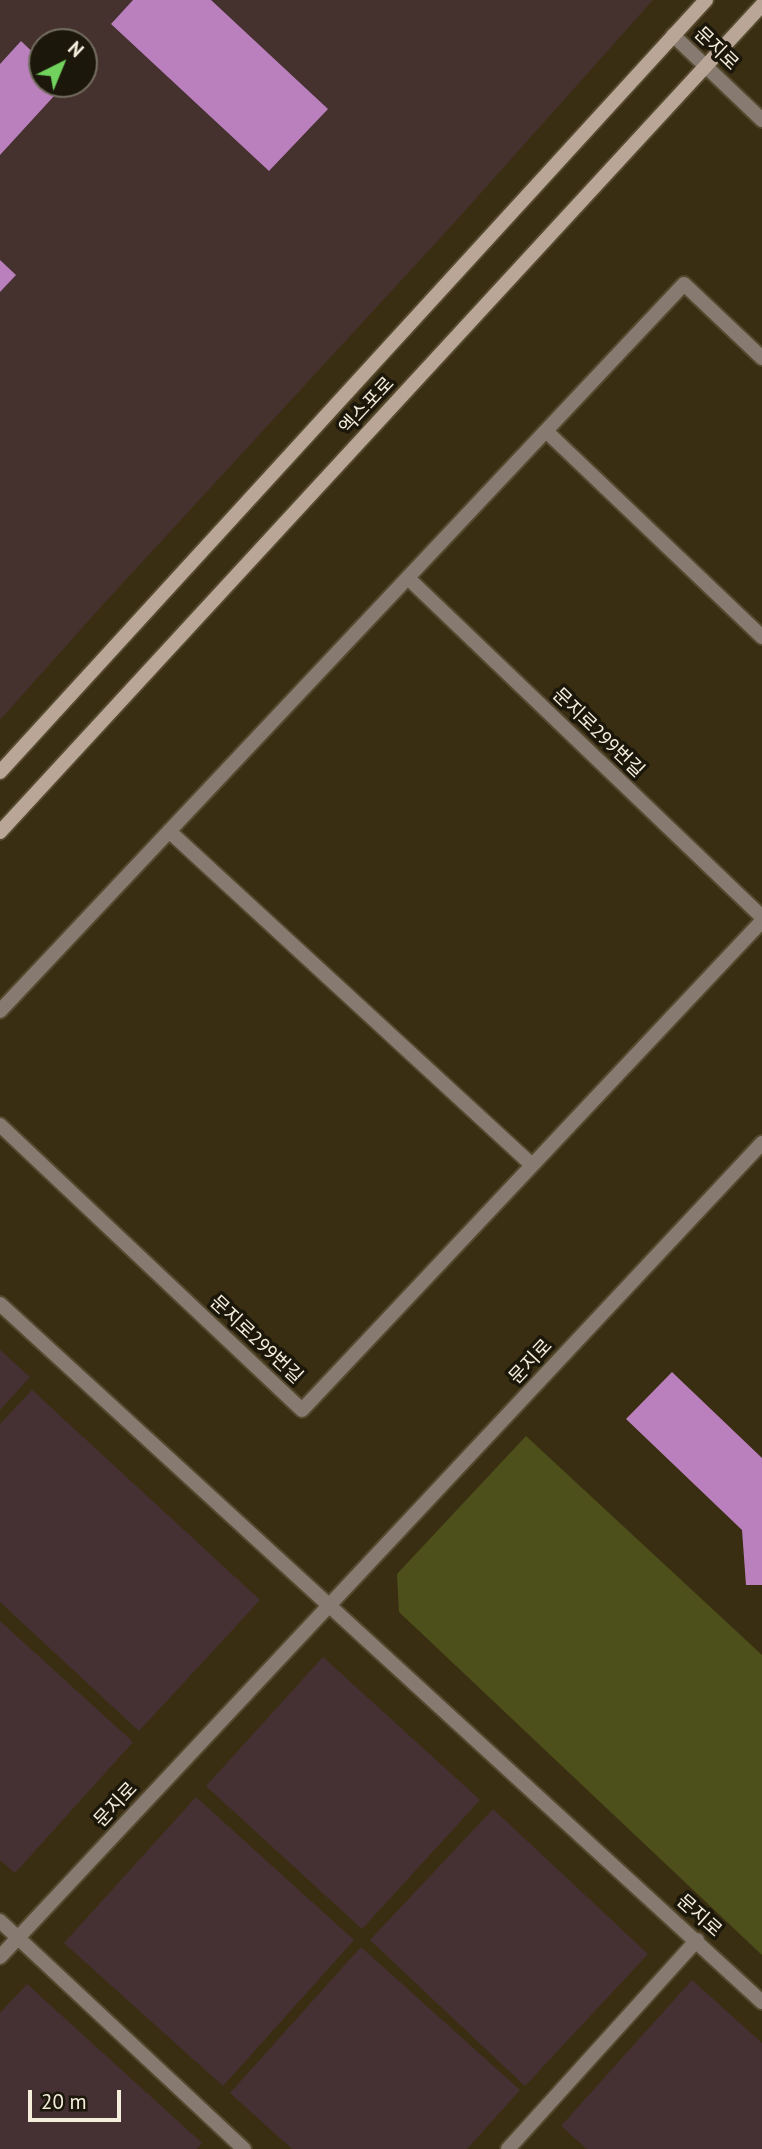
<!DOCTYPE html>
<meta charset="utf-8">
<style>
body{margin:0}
#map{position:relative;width:762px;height:2149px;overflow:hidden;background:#3a2e12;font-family:"PT Sans",sans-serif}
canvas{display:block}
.north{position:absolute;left:28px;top:28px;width:70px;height:70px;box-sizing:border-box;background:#1c170b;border:2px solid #736d5f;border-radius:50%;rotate:43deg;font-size:19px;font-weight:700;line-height:28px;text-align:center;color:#f5eedd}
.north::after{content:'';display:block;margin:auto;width:24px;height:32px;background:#72d25e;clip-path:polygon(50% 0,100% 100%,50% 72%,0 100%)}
.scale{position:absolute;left:28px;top:2090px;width:93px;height:32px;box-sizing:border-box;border:4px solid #f5eedd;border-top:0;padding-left:9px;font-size:21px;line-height:24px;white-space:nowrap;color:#f5eedd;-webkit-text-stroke:5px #1c170b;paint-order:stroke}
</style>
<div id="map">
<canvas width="762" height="2149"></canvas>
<div class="north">N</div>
<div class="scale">20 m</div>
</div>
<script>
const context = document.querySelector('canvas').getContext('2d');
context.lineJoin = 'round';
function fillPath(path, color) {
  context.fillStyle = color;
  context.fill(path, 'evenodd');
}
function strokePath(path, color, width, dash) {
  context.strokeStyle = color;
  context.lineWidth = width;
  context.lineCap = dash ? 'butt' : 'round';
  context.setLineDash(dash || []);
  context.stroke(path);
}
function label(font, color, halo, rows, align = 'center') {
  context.font = font + ' "PT Sans","Noto Sans KR",sans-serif';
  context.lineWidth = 7;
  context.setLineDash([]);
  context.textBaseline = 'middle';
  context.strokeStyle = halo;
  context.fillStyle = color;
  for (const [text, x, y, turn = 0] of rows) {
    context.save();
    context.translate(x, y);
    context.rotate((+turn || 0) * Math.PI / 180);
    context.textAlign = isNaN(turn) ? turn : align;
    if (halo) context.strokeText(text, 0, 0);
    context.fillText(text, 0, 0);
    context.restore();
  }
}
const commercial = new Path2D(`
 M 0,0 L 653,0 L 454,223 L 98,610 L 0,720 ZM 42,42 L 84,42 L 84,84 L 42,84 Z`);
const industrial = new Path2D(`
 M 0,1350 L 30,1377 L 0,1410 Z
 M 32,1390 L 260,1600 L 139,1731 L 0,1602 L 0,1424 Z
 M 0,1621 L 133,1742 L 15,1873 L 0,1860 Z
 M 323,1657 L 480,1800 L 362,1929 L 206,1786 Z
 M 196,1797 L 354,1940 L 223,2086 L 64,1943 Z
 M 493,1809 L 648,1954 L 525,2086 L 370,1940 Z
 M 361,1947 L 520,2090 L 467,2149 L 292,2149 L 230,2093 Z
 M 692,1980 L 762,2043 L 762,2149 L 587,2149 L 561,2126 Z
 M 27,1984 L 202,2143 L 197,2149 L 0,2149 L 0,2013 Z`);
const green = new Path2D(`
 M 526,1436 L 762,1655 L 762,1955 L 399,1612 L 397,1574 Z`);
const building = new Path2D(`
 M 133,0 L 211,0 L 328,109 L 269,171 L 111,24 Z
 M 21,41 L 42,61 L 42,84 L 65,84 L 0,155 L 0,64 Z
 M 0,260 L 16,275 L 0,292 Z
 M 672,1372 L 762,1458 L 762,1585 L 746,1585 L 742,1530 L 626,1419 Z`);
const minor = new Path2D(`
 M 673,35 L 762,120
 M 546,431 L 762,637
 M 408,578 L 762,917
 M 169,831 L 532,1165
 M 0,1011 L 684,284 L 762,358
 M 0,1125 L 302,1410 L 762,921
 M 0,1304 L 762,2002
 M 0,1921 L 244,2149
 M 0,1957 L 762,1143
 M 508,2149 L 697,1940`);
const secondary = new Path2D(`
 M 0,772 L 706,0
 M 0,832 L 762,5`);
const streetNames = [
 ["문지로",716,49,44],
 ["엑스포로",367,406,-47],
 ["문지로299번길",598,733,44],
 ["문지로299번길",256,1340,43],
 ["문지로",531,1362,-47],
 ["문지로",116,1805,-47],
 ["문지로",699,1916,42]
];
fillPath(commercial, '#45312e');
fillPath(industrial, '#453133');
fillPath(green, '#4d501b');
fillPath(building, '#b980bd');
strokePath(minor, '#54492e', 18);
strokePath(secondary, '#54492e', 18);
strokePath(minor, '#877b71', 14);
strokePath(secondary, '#b9a696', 14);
label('19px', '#f5eedd', '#1c170b', streetNames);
</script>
